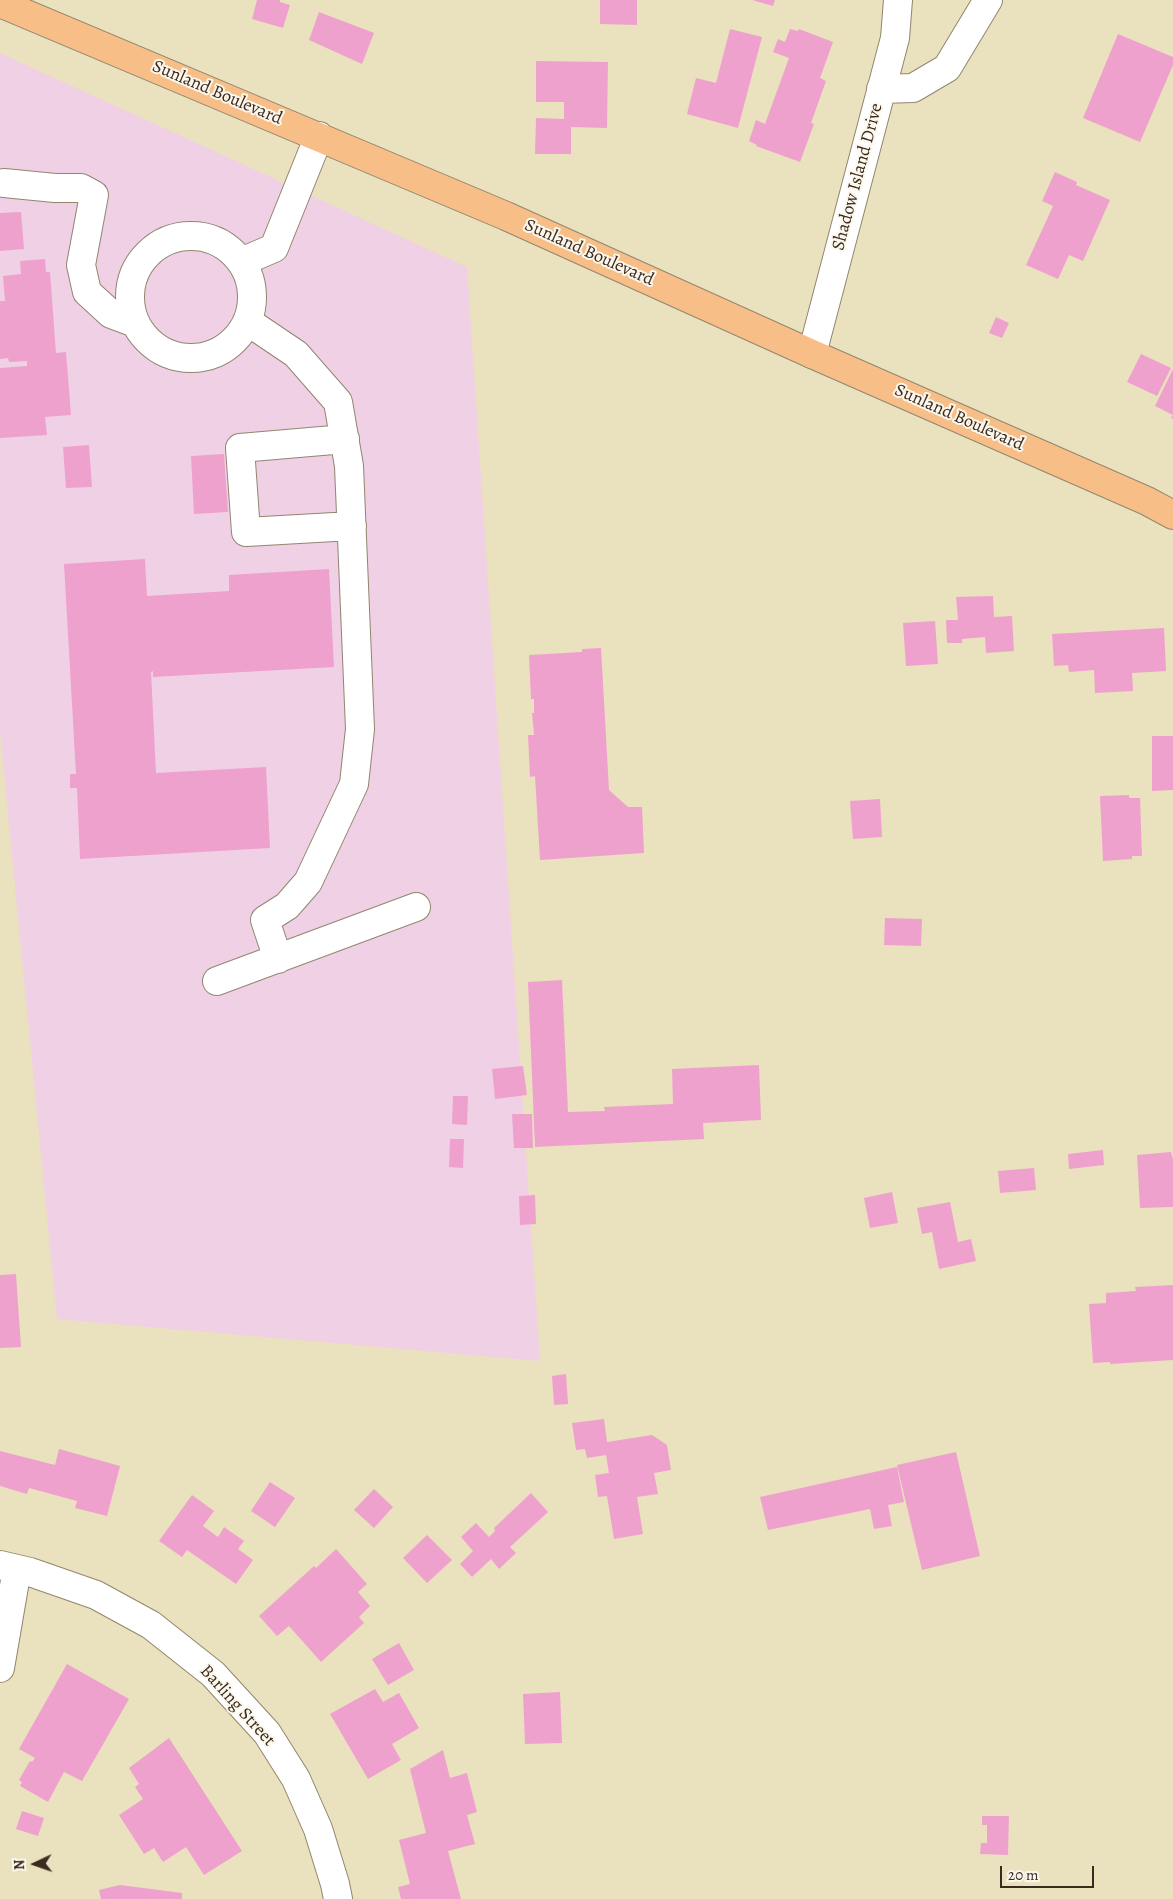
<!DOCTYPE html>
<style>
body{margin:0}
#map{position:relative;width:1173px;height:1899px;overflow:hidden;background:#eae1be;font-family:Alegreya,serif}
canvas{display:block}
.north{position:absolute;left:10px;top:1839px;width:50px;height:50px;-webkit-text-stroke:4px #fbf7ec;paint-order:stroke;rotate:267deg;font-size:14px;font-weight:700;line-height:20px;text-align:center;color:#3b2a1e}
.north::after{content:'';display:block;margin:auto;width:18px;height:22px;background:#3b2a1e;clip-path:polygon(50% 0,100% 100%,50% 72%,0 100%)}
.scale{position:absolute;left:1000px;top:1866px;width:94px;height:22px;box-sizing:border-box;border:2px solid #3b2a1e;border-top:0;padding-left:6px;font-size:15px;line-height:18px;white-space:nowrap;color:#3b2a1e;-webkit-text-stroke:4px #fbf7ec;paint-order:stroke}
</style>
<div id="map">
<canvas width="1173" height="1899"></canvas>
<div class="north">N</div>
<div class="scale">20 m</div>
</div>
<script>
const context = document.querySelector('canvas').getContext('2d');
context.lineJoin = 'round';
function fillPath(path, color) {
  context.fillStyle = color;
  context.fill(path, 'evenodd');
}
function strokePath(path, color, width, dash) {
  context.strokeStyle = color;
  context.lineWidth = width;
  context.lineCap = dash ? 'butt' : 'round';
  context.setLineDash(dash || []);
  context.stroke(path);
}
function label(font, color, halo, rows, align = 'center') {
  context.font = font + ' Alegreya,serif';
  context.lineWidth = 4;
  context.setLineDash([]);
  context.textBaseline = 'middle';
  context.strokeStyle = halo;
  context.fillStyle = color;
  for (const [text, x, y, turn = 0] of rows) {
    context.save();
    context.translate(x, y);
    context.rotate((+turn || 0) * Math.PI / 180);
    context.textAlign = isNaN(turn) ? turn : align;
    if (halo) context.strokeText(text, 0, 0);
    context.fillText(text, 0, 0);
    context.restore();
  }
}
const built = new Path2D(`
 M 0,53 L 467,267 L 540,1361 L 57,1319 L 0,732 Z`);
const building = new Path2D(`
 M 257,0 L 280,0 L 280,2 L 290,5 L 283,28 L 252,19 Z
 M 600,0 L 637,0 L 637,25 L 600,24 Z
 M 752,0 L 775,0 L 773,6 Z
 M 319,12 L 374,33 L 362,64 L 309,40 Z
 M 730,29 L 762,37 L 738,128 L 687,114 L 696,78 L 716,83 Z
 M 790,29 L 798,31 L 799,29 L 833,42 L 820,78 L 826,81 L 811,123 L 814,124 L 800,162 L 756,146 L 757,145 L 749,141 L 756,120 L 765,124 L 789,58 L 773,52 L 778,39 L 785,42 Z
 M 1118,34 L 1173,57 L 1173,65 L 1140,142 L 1083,118 Z
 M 536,61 L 608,62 L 607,128 L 571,127 L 571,154 L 535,154 L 536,118 L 564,119 L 564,102 L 536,102 Z
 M 1055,172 L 1077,182 L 1076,185 L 1110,200 L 1083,261 L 1069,255 L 1058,279 L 1026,265 L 1053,206 L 1042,201 Z
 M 21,212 L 24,249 L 0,251 L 0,213 Z
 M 45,259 L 46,272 L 50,272 L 56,353 L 66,352 L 71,415 L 45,417 L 47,435 L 0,438 L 0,368 L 27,366 L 27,361 L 9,362 L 8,358 L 0,359 L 0,301 L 5,301 L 3,276 L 21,274 L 20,261 Z
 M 996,317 L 1009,323 L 1002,338 L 989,333 Z
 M 1141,354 L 1171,368 L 1157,396 L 1127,382 Z
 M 1173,369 L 1173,419 L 1171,418 L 1173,415 L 1155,406 Z
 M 89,445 L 92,487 L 66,488 L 63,447 Z
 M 224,454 L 228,512 L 194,514 L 191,456 Z
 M 145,559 L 147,596 L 229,591 L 229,575 L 329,569 L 334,667 L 153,677 L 153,671 L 151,672 L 156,773 L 266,767 L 270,848 L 80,859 L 77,788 L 70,788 L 70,774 L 76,774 L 64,564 Z
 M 993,596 L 994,617 L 1012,616 L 1014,651 L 986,653 L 985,637 L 962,639 L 962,643 L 947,643 L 946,620 L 958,620 L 956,597 Z
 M 935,621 L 938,664 L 906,666 L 903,623 Z
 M 1164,628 L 1166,671 L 1132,673 L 1133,691 L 1095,693 L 1094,670 L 1069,672 L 1068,665 L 1054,666 L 1052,634 Z
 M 601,648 L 609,790 L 628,807 L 642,807 L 644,853 L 540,860 L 535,776 L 530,777 L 528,735 L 534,735 L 532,713 L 534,713 L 534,699 L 531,699 L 529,655 L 582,652 L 582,649 Z
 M 1152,736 L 1173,736 L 1173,790 L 1152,791 Z
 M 1129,795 L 1129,798 L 1140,798 L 1142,856 L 1132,856 L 1132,859 L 1103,861 L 1100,796 Z
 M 880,799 L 882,837 L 853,839 L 850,801 Z
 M 885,918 L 922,919 L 921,946 L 884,945 Z
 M 562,980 L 568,1112 L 605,1111 L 604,1107 L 673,1104 L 672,1069 L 759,1065 L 761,1120 L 703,1123 L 704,1139 L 535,1147 L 528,982 Z
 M 523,1066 L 527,1095 L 495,1099 L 492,1069 Z
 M 453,1096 L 468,1096 L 467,1125 L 452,1124 Z
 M 512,1114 L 532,1114 L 533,1148 L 514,1148 Z
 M 450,1139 L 464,1139 L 463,1168 L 449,1167 Z
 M 1103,1150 L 1104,1165 L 1069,1169 L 1068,1154 Z
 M 1171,1152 L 1173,1159 L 1173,1207 L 1140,1208 L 1137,1155 Z
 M 1034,1168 L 1036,1190 L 1000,1193 L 998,1171 Z
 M 892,1192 L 898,1223 L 870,1228 L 864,1198 Z
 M 535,1195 L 536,1224 L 520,1225 L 519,1196 Z
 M 950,1202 L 958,1242 L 971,1239 L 976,1261 L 939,1269 L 932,1232 L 922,1234 L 917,1208 Z
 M 16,1274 L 21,1347 L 0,1348 L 0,1275 Z
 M 1173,1285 L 1173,1360 L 1110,1364 L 1110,1362 L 1093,1363 L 1089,1304 L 1106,1303 L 1106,1293 L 1136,1291 L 1135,1287 Z
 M 566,1374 L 568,1404 L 554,1405 L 552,1376 Z
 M 604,1419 L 607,1442 L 652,1435 L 667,1445 L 671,1470 L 654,1473 L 658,1494 L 637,1497 L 643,1534 L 614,1539 L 607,1496 L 598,1497 L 595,1475 L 609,1473 L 606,1455 L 587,1458 L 585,1449 L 576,1450 L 572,1423 Z
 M 59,1449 L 120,1466 L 107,1516 L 75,1508 L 77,1501 L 29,1488 L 27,1494 L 0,1486 L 0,1451 L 55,1465 Z
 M 956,1452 L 980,1556 L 922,1570 L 897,1465 Z
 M 897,1467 L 904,1502 L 888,1505 L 892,1526 L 874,1529 L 870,1509 L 768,1530 L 760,1497 Z
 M 270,1482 L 295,1498 L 275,1527 L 251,1511 Z
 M 374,1489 L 393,1507 L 374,1528 L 354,1510 Z
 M 531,1493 L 548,1512 L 510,1547 L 516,1553 L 499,1569 L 491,1559 L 472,1577 L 460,1564 L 473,1551 L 461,1537 L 476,1523 L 489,1537 L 495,1531 L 494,1528 Z
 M 192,1495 L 214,1511 L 203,1526 L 218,1537 L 224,1527 L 244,1541 L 238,1549 L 253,1560 L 236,1584 L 187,1550 L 182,1557 L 159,1541 Z
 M 427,1535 L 452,1560 L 427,1583 L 403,1558 Z
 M 336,1549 L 367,1584 L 358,1592 L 370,1606 L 359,1617 L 364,1623 L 321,1662 L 289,1626 L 277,1636 L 259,1616 L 314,1566 L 316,1568 Z
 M 399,1643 L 414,1670 L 388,1685 L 372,1659 Z
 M 67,1664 L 129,1699 L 82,1781 L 64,1772 L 48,1802 L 20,1786 L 22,1782 L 19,1780 L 30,1761 L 32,1762 L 35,1758 L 19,1749 Z
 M 375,1689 L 383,1702 L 399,1693 L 419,1728 L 392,1744 L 401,1760 L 368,1779 L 330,1714 Z
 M 560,1692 L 562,1743 L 525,1744 L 523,1694 Z
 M 169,1738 L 242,1851 L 204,1875 L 186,1847 L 163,1862 L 154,1848 L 144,1854 L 119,1815 L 143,1799 L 135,1787 L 139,1784 L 129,1768 Z
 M 443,1750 L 450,1778 L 467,1773 L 477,1812 L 467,1815 L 475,1844 L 448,1851 L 461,1899 L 401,1899 L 398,1887 L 410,1884 L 399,1840 L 426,1833 L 410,1769 Z
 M 22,1811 L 44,1818 L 38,1836 L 16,1829 Z
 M 982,1816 L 1009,1816 L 1008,1855 L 980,1854 L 981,1843 L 987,1843 L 987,1825 L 982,1825 Z
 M 120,1885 L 182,1893 L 182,1899 L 101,1899 L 99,1890 Z`);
const minor = new Path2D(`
 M 881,89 L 913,88 L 947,68 L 988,0
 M 4,183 L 55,188 L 81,188 L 94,195 L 81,265 L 87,292 L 111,314 L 135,323
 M130 297a61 61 0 1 1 122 0a61 61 0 1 1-122 0Z
 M 241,262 L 274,248 L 319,136
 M 247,321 L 296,354 L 338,402 L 349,466 L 360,729 L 354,784 L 308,882 L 287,906 L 265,920 L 278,959
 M 812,354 L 895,38 L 898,0
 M 345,439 L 240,448 L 246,532 L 352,526
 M 217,981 L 416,907
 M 0,1565 L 30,1572 L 96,1595 L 151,1625 L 213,1674 L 267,1733 L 296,1779 L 318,1829 L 335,1884 L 338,1899
 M 0,1668 L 17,1569`);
const major = new Path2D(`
 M 0,3 L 506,216 L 812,354 L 1147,501 L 1173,515`);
const streetNames = [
 ["Sunland Boulevard",217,93,23],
 ["Shadow Island Drive",858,177,-75],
 ["Sunland Boulevard",589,253,24],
 ["Sunland Boulevard",959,418,24],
 ["Barling Street",237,1706,48]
];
fillPath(built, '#f0d0e5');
fillPath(building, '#efa1ce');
strokePath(minor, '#92866e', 30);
strokePath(major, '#92866e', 30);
strokePath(minor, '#fff', 28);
strokePath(major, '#f7be87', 28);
label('18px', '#3b2a1e', '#fbf7ec', streetNames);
</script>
